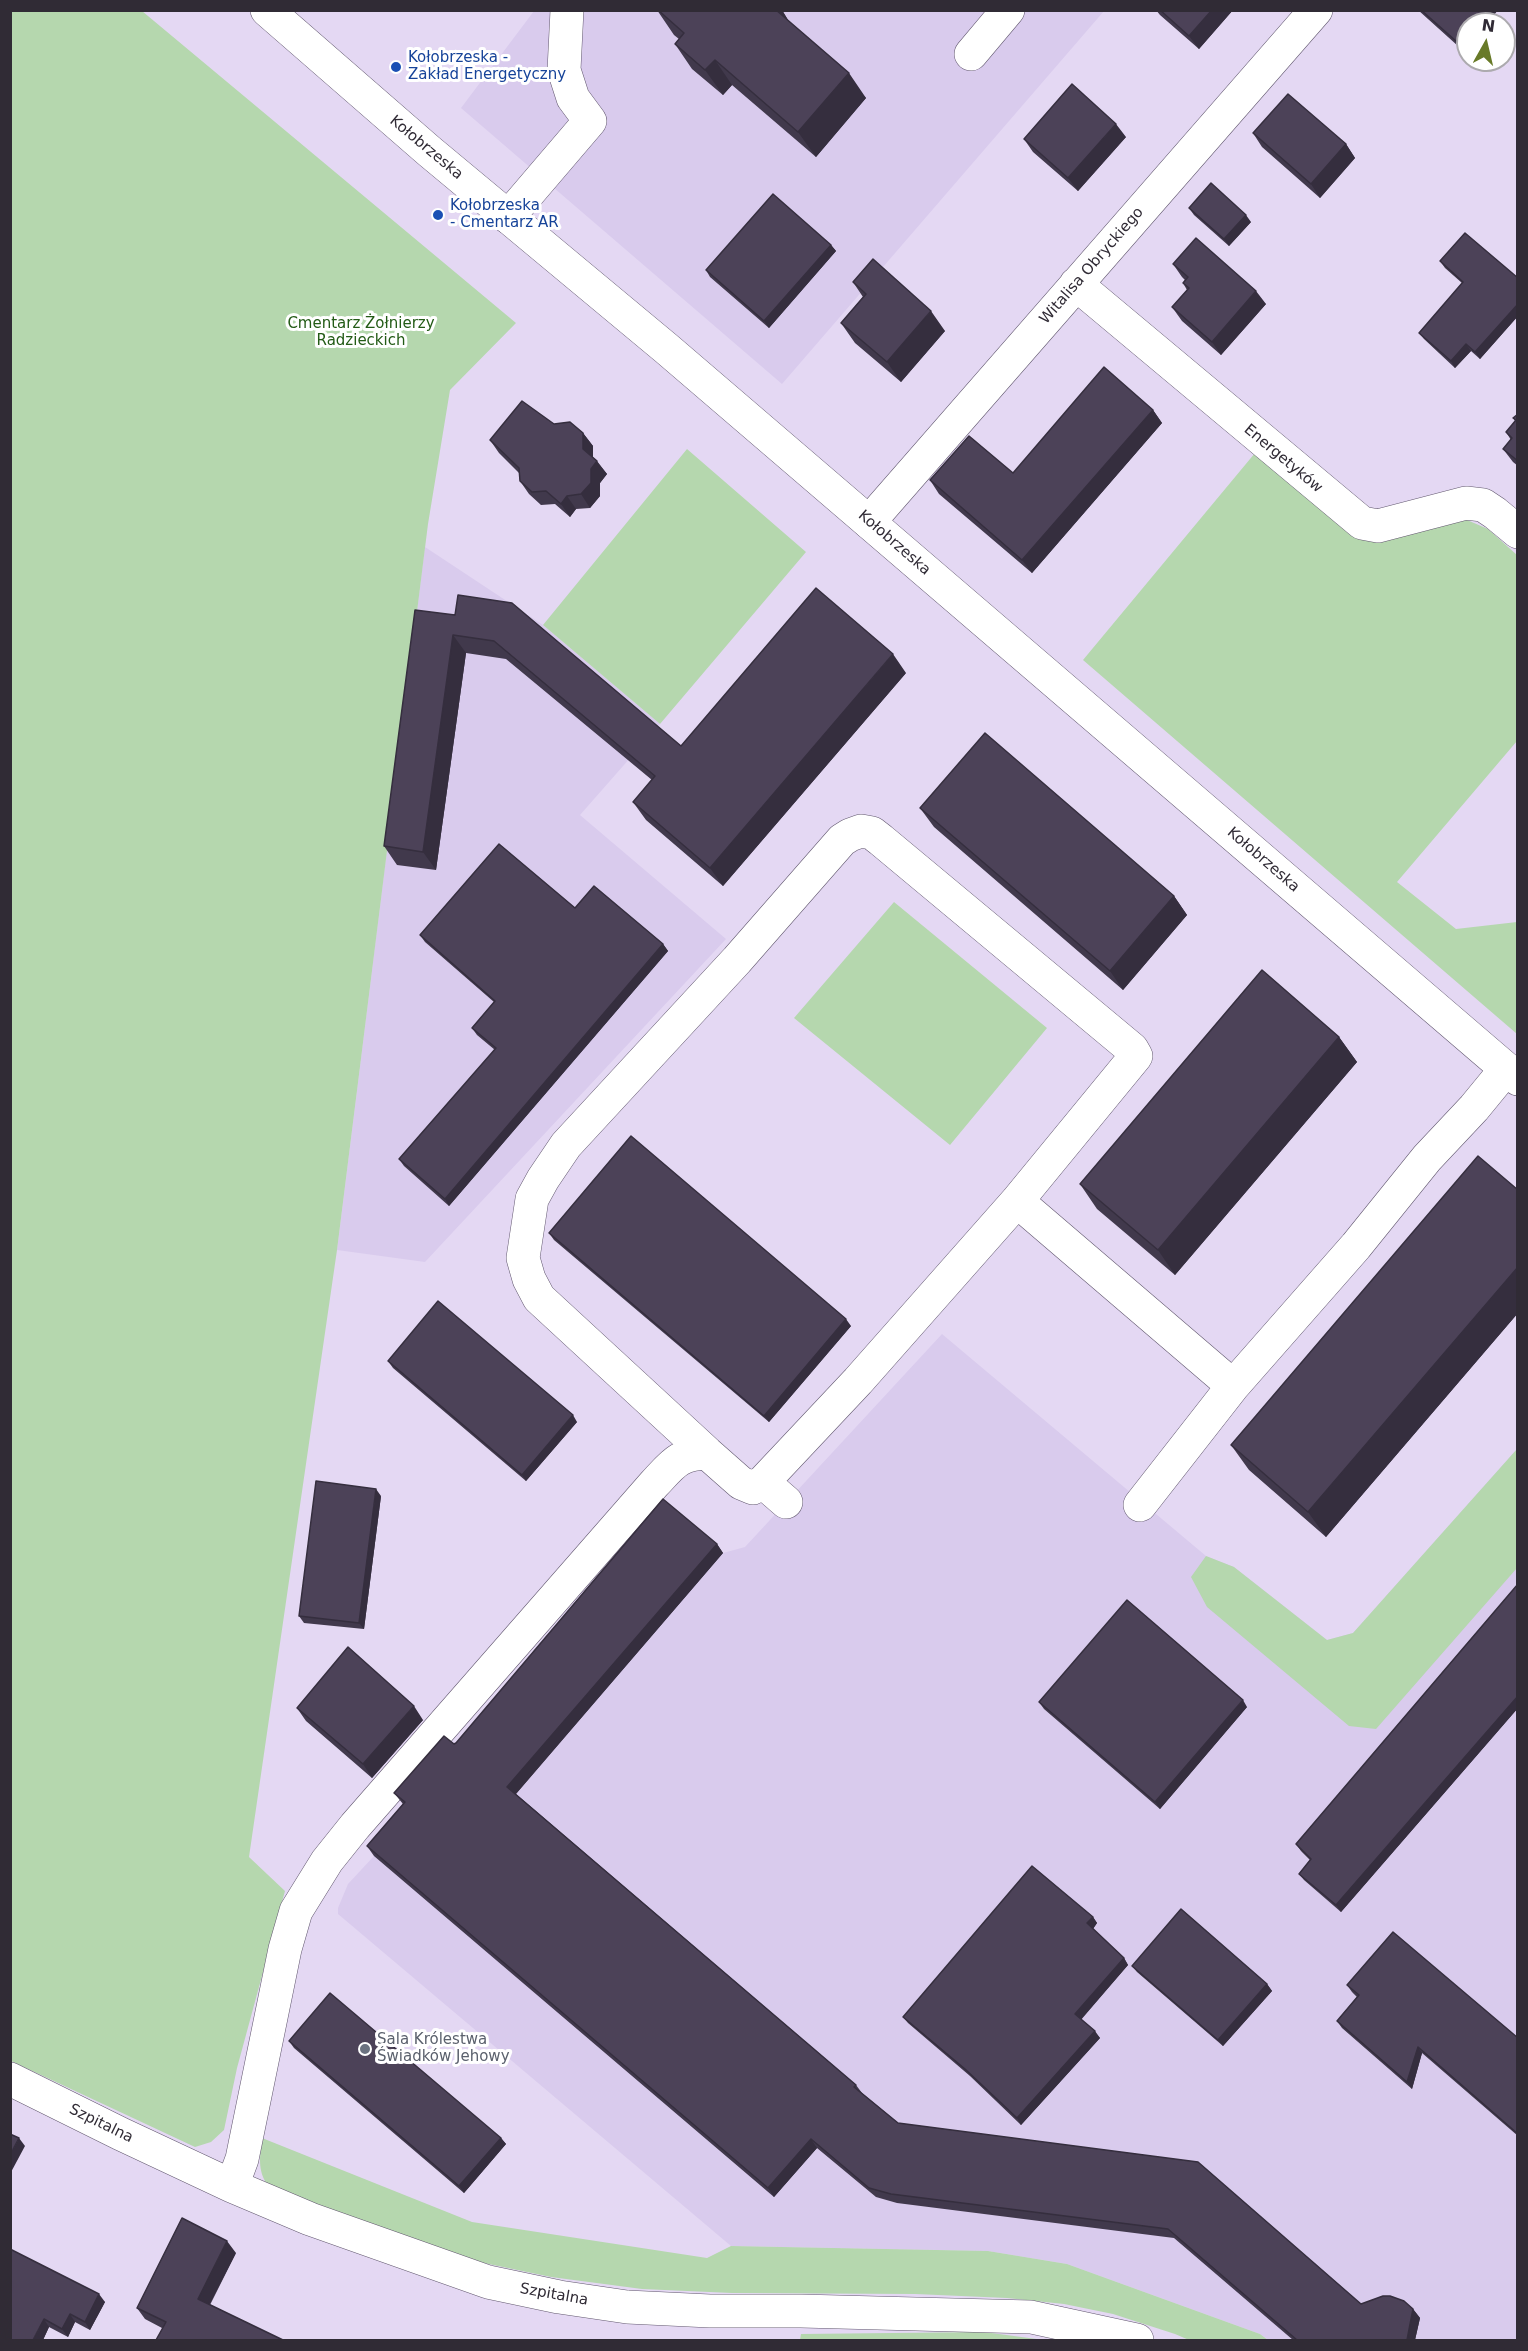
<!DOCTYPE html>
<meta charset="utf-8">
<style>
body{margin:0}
#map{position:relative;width:1528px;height:2351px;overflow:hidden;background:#e4d8f3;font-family:"DejaVu Sans",sans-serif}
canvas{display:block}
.frame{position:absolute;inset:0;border:12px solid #302b35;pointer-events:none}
.north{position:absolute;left:1456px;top:12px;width:60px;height:60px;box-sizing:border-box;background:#fff;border:2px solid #acaaae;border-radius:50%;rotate:8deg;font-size:16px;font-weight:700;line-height:24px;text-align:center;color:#302b35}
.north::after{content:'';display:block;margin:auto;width:21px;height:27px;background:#687a28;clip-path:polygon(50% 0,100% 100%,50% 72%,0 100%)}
</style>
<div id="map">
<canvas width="1528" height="2351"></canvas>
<div class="frame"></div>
<div class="north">N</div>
</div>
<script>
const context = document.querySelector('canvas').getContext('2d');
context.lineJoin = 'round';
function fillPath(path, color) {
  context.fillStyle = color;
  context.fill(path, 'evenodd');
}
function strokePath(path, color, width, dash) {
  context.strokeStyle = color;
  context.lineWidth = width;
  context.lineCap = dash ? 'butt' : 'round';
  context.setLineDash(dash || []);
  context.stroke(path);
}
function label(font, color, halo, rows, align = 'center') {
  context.font = font + ' "DejaVu Sans",sans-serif';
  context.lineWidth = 6;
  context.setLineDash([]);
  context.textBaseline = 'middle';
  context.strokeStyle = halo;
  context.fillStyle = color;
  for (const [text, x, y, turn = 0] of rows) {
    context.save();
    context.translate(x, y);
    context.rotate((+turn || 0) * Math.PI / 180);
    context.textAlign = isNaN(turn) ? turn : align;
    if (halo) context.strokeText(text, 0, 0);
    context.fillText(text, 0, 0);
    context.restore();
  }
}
const built = new Path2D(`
 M 534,11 L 1104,11 L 782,384 L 461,108 Z
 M 425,547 L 543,625 L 660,724 L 580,815 L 726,939 L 425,1262 L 337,1250 Z
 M 942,1334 L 1206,1556 L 1234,1567 L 1327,1640 L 1353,1633 L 1517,1449 L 1517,2340 L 1268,2340 L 1260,2334 L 1067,2264 L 988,2251 L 731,2246 L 338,1914 L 338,1908 L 348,1884 L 374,1856 L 723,1553 L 745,1547 Z`);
const green = new Path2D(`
 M 10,11 L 142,11 L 516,323 L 450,390 L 428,524 L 337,1250 L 249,1857 L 285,1891 L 237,2068 L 224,2130 L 211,2142 L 195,2147 L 11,2061 Z
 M 687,449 L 806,552 L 660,724 L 543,625 Z
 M 1255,453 L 1349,533 L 1467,520 L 1488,529 L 1517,555 L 1517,741 L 1397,882 L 1456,929 L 1517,922 L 1517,1034 L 1083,660 Z
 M 894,902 L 1047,1028 L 950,1145 L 794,1018 Z
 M 1517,1449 L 1517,1568 L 1376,1729 L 1349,1726 L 1207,1607 L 1191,1577 L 1206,1556 L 1234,1567 L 1327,1640 L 1353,1633 Z
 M 262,2138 L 472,2222 L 707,2258 L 731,2246 L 988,2251 L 1067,2264 L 1260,2334 L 1268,2340 L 1189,2340 L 1175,2334 L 1113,2314 L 1064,2304 L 1007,2298 L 915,2294 L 732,2293 L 642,2289 L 551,2277 L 479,2262 L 400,2240 L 268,2186 C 257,2170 260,2157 262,2138 Z
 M 984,2332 L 1044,2340 L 800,2340 L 801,2334 Z`);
const minor = new Path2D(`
 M 971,54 L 1008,10
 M 508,217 L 590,121 L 573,98 L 564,70 L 567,10
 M 1076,284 L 1362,523 L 1378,526 L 1466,503 L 1483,505 L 1495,513 L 1518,532
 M 869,522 L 1316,10
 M 861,831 L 872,833 L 881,840 L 1132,1049 L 1136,1056 L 1017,1201 L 858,1381 L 763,1482 L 753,1488 L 741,1483 L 707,1453 L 539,1298 L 529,1279 L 523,1258 L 532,1199 L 543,1179 L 566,1145 L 737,960 L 842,840 L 850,835 Z
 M 1017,1201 L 1233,1386
 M 763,1482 L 786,1502
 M 1140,1505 L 1233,1386 L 1356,1246 L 1427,1158 L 1474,1108 L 1506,1069
 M 10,2079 L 121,2134 L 232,2186 L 310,2219 L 488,2282 L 559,2297 L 627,2307 L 710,2311 L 801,2311 L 1031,2317 L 1137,2340
 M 232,2186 L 242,2159 L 285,1949 L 296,1911 L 327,1861 L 355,1826 L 654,1484 C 673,1464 678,1454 707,1453`);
const major = new Path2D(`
 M 267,10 L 429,151 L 667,349 L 1518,1079`);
const wall = new Path2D(`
 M 657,10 L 782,10 L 788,20 L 866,98 L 816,157 L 732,85 L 723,95 L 692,69 L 675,44 L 679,39 L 674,35 Z
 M 1156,10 L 1233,10 L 1199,49 L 1160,15 Z
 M 1418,10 L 1498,10 L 1493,16 L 1498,23 L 1468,24 L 1468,55 Z
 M 1253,133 L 1346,144 L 1355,158 L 1320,198 L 1262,147 Z
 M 1126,137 L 1078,191 L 1033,152 L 1024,139 Z
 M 1189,208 L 1251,222 L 1229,246 L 1194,215 Z
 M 831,245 L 836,251 L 769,328 L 710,277 L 706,270 Z
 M 1440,261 L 1518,278 L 1518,316 L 1480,359 L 1471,351 L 1455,368 L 1424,339 L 1419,333 L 1462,283 L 1445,268 Z
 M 1173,264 L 1266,304 L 1221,355 L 1182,321 L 1172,307 L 1187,290 L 1183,283 L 1185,280 L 1182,277 Z
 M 853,282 L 945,331 L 901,382 L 855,343 L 841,323 L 863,297 Z
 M 1153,410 L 1162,423 L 1032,573 L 939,494 L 930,480 L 1013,473 Z
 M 1518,414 L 1518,466 L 1513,462 L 1503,449 L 1511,440 L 1506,432 L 1515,421 L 1513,418 Z
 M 554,424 L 583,433 L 593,446 L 593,457 L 607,474 L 600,483 L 600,496 L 590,508 L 576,509 L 570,517 L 555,504 L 541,505 L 529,494 L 520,481 L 519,473 L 499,453 L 490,440 Z
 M 455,615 L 681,746 L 906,673 L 723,886 L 646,820 L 633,802 L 652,780 L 506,659 L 466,653 L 436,870 L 397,865 L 384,846 Z
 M 920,808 L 1174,896 L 1187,915 L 1123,990 L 934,827 Z
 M 575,908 L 663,944 L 668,951 L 449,1206 L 404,1166 L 399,1159 L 495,1050 L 477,1035 L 472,1028 L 494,1002 L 425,942 L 420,935 Z
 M 1339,1037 L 1357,1062 L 1175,1275 L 1097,1209 L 1080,1184 Z
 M 1518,1190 L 1518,1313 L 1326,1537 L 1249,1470 L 1231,1445 Z
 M 549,1233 L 851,1326 L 769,1422 L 554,1240 Z
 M 388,1361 L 577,1422 L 526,1481 L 393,1368 Z
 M 381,1496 L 364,1629 L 304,1623 L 299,1616 Z
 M 717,1544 L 723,1553 L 516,1794 L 856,2085 L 862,2093 L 898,2123 L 1361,2304 L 1413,2309 L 1420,2318 L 1415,2340 L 1293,2340 L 1174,2238 L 897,2203 L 876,2197 L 817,2148 L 774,2197 L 374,1856 L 367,1846 L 403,1804 L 394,1793 L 454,1744 Z
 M 1518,1584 L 1518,1708 L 1341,1912 L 1304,1880 L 1299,1874 L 1310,1860 L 1301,1851 L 1296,1844 Z
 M 1039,1702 L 1247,1707 L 1160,1809 L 1044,1709 Z
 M 297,1708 L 423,1720 L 372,1778 L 306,1721 Z
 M 1093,1917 L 1097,1923 L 1093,1929 L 1124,1958 L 1128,1965 L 1081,2019 L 1100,2038 L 1021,2125 L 970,2076 L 908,2023 L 903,2017 Z
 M 1132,1966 L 1267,1984 L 1272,1991 L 1223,2046 L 1137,1972 Z
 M 1347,1985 L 1518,2038 L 1518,2136 L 1422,2053 L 1412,2089 L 1342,2028 L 1337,2021 L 1357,1997 L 1352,1992 Z
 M 289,2041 L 501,2138 L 506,2144 L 464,2193 L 294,2048 Z
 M 10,2249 L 105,2302 L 90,2330 L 75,2322 L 68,2337 L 49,2327 L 43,2340 Z
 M 236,2253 L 210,2305 L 162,2328 L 145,2319 L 137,2308 Z`);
const shadedWall = new Path2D(`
 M 772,10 L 782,10 L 788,20 L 783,26 Z
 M 1212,10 L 1233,10 L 1199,49 L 1189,36 Z
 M 1487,10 L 1498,10 L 1492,17 Z
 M 1494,17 L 1498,23 L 1487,24 Z
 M 715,60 L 732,85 L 723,95 L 705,70 Z
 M 849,73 L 866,98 L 816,157 L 798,132 Z
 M 1116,124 L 1126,137 L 1078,191 L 1068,178 Z
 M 1346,144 L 1355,158 L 1320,198 L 1311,184 Z
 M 1246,215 L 1251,222 L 1229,246 L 1224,239 Z
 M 831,245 L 836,251 L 769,328 L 764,321 Z
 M 1256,291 L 1266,304 L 1221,355 L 1212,342 Z
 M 1518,304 L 1518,316 L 1480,359 L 1475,352 Z
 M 931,311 L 945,331 L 901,382 L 887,362 Z
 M 1466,344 L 1471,351 L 1455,368 L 1451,361 Z
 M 1153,410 L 1162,423 L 1032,573 L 1022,560 Z
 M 583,433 L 593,446 L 593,462 L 583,449 Z
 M 597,461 L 607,474 L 600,483 L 600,496 L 590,508 L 581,494 L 591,469 Z
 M 567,496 L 576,509 L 570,517 L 561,504 Z
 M 453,635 L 466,653 L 436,870 L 423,852 Z
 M 893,654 L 906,673 L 723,886 L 710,868 Z
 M 1174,896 L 1187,915 L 1123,990 L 1110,971 Z
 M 663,944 L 668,951 L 449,1206 L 445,1199 Z
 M 1339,1037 L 1357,1062 L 1175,1275 L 1158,1250 Z
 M 1518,1267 L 1518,1313 L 1326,1537 L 1308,1512 Z
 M 846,1319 L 851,1326 L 769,1422 L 764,1416 Z
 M 573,1415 L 577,1422 L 526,1481 L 522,1475 Z
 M 376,1489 L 381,1496 L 364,1629 L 359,1623 Z
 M 717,1544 L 723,1553 L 514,1796 L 507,1787 Z
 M 1518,1696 L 1518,1708 L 1341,1912 L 1336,1905 Z
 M 1243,1700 L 1247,1707 L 1160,1809 L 1155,1802 Z
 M 414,1706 L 423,1720 L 372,1778 L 363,1764 Z
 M 1093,1917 L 1097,1923 L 1092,1930 L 1087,1923 Z
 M 1124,1958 L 1128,1965 L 1080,2021 L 1075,2014 Z
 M 1267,1984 L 1272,1991 L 1223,2046 L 1218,2040 Z
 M 1095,2031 L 1100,2038 L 1021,2125 L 1017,2118 Z
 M 1418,2047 L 1422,2053 L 1412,2089 L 1407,2082 Z
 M 19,2138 L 25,2146 L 10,2174 L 10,2155 Z
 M 501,2138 L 506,2144 L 464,2193 L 459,2186 Z
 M 811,2139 L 817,2148 L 774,2197 L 768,2188 Z
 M 227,2241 L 236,2253 L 206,2311 L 198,2299 Z
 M 99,2294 L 105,2302 L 90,2330 L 85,2322 Z
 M 1413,2309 L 1420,2318 L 1415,2340 L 1407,2340 Z
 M 70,2314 L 75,2322 L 68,2337 L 62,2329 Z
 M 44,2319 L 49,2327 L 43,2340 L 33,2340 Z`);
const building = new Path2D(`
 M 658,10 L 776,10 L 849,73 L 798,132 L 715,60 L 705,70 L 675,44 L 684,33 Z
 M 1160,10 L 1212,10 L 1189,36 Z
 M 1421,10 L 1487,10 L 1494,17 L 1487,24 L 1468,24 L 1468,46 L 1465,49 Z
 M 1072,84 L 1116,124 L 1068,178 L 1024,139 Z
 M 1288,94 L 1346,144 L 1311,184 L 1253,133 Z
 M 1211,183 L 1246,215 L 1224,239 L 1189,208 Z
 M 773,194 L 831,245 L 764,321 L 706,270 Z
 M 1465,233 L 1518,278 L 1518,304 L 1475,352 L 1466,344 L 1451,361 L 1419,333 L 1463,282 L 1440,261 Z
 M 1196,238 L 1256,291 L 1212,342 L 1172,307 L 1189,288 L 1183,283 L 1188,277 L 1173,264 Z
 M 873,259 L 931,311 L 887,362 L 841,323 L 866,294 L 853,282 Z
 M 1104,367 L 1153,410 L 1022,560 L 930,480 L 969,436 L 1013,473 Z
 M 522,401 L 554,424 L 570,422 L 583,433 L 583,449 L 597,461 L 591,469 L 591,483 L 581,494 L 567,496 L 561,504 L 546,491 L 532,492 L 520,481 L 519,468 L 490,440 Z
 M 1518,414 L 1518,461 L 1503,449 L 1512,438 L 1506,432 L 1516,420 L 1513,418 Z
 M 816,588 L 893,654 L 710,868 L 633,802 L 655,776 L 494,641 L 453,635 L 423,852 L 384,846 L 415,610 L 455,615 L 458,595 L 512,603 L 681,746 Z
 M 985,733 L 1174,896 L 1110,971 L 920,808 Z
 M 499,844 L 575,908 L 594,886 L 663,944 L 445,1199 L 399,1159 L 496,1048 L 472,1028 L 495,1001 L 420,935 Z
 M 1262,970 L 1339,1037 L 1158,1250 L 1080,1184 Z
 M 631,1136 L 846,1319 L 764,1416 L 549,1233 Z
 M 1478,1156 L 1518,1190 L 1518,1267 L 1308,1512 L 1231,1445 Z
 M 438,1301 L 573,1415 L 522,1475 L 388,1361 Z
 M 316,1481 L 376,1489 L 359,1623 L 299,1616 Z
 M 663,1499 L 717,1544 L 507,1787 L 856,2085 L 854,2087 L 898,2123 L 1198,2162 L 1361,2304 L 1383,2296 L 1390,2296 L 1404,2301 L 1413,2309 L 1407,2340 L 1297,2340 L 1168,2229 L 891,2194 L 869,2188 L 811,2139 L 768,2188 L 367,1846 L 405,1802 L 394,1793 L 444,1736 L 454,1744 L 456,1743 Z
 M 1518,1584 L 1518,1696 L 1336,1905 L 1299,1874 L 1311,1859 L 1296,1844 Z
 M 1127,1600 L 1243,1700 L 1155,1802 L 1039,1702 Z
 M 348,1647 L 414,1706 L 363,1764 L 297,1708 Z
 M 1032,1866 L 1093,1917 L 1087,1923 L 1124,1958 L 1075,2014 L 1095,2031 L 1017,2118 L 965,2069 L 903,2017 Z
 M 1181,1909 L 1267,1984 L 1218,2040 L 1132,1966 Z
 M 1393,1932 L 1518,2038 L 1518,2134 L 1418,2047 L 1407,2082 L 1337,2021 L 1359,1995 L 1347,1985 Z
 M 330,1993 L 501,2138 L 459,2186 L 289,2041 Z
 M 10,2134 L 19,2138 L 10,2155 Z
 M 182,2218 L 227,2241 L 198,2299 L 283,2340 L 156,2340 L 166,2322 L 137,2308 Z
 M 10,2249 L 99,2294 L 85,2322 L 70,2314 L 62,2329 L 44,2319 L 33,2340 L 10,2340 Z`);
const markers = [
 [396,67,6,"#1a4fb4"],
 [438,215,6,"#1a4fb4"],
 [365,2049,6,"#6b7280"]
];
const transitNames = [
 ["Kołobrzeska -",408,58],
 ["Zakład Energetyczny",408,75],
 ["Kołobrzeska",450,206],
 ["- Cmentarz AR",450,223]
];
const streetNames = [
 ["Kołobrzeska",426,148,40],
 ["Witalisa Obryckiego",1092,266,-49],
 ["Energetyków",1283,459,40],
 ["Kołobrzeska",894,543,41],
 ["Kołobrzeska",1263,860,41],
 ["Szpitalna",101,2124,26],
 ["Szpitalna",554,2295,10]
];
const parkNames = [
 ["Cmentarz Żołnierzy",361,324],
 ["Radzieckich",361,341]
];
const worshipNames = [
 ["Sala Królestwa",377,2040],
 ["Świadków Jehowy",377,2057]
];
fillPath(built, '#d9cbed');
fillPath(green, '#b5d7ae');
strokePath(minor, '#62586f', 34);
strokePath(major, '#62586f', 34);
strokePath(minor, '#fff', 33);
strokePath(major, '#fff', 33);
fillPath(wall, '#41394c');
fillPath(shadedWall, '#352e3e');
fillPath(building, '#4c4258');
strokePath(building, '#352e3e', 1.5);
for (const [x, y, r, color] of markers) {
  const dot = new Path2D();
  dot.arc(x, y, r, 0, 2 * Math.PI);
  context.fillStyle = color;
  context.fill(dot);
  strokePath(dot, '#fff', 2);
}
label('15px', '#164399', '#fff', transitNames, 'left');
label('15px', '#302b35', '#fff', streetNames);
label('15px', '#235b16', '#fff', parkNames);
label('15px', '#5b616d', '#fff', worshipNames, 'left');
</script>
